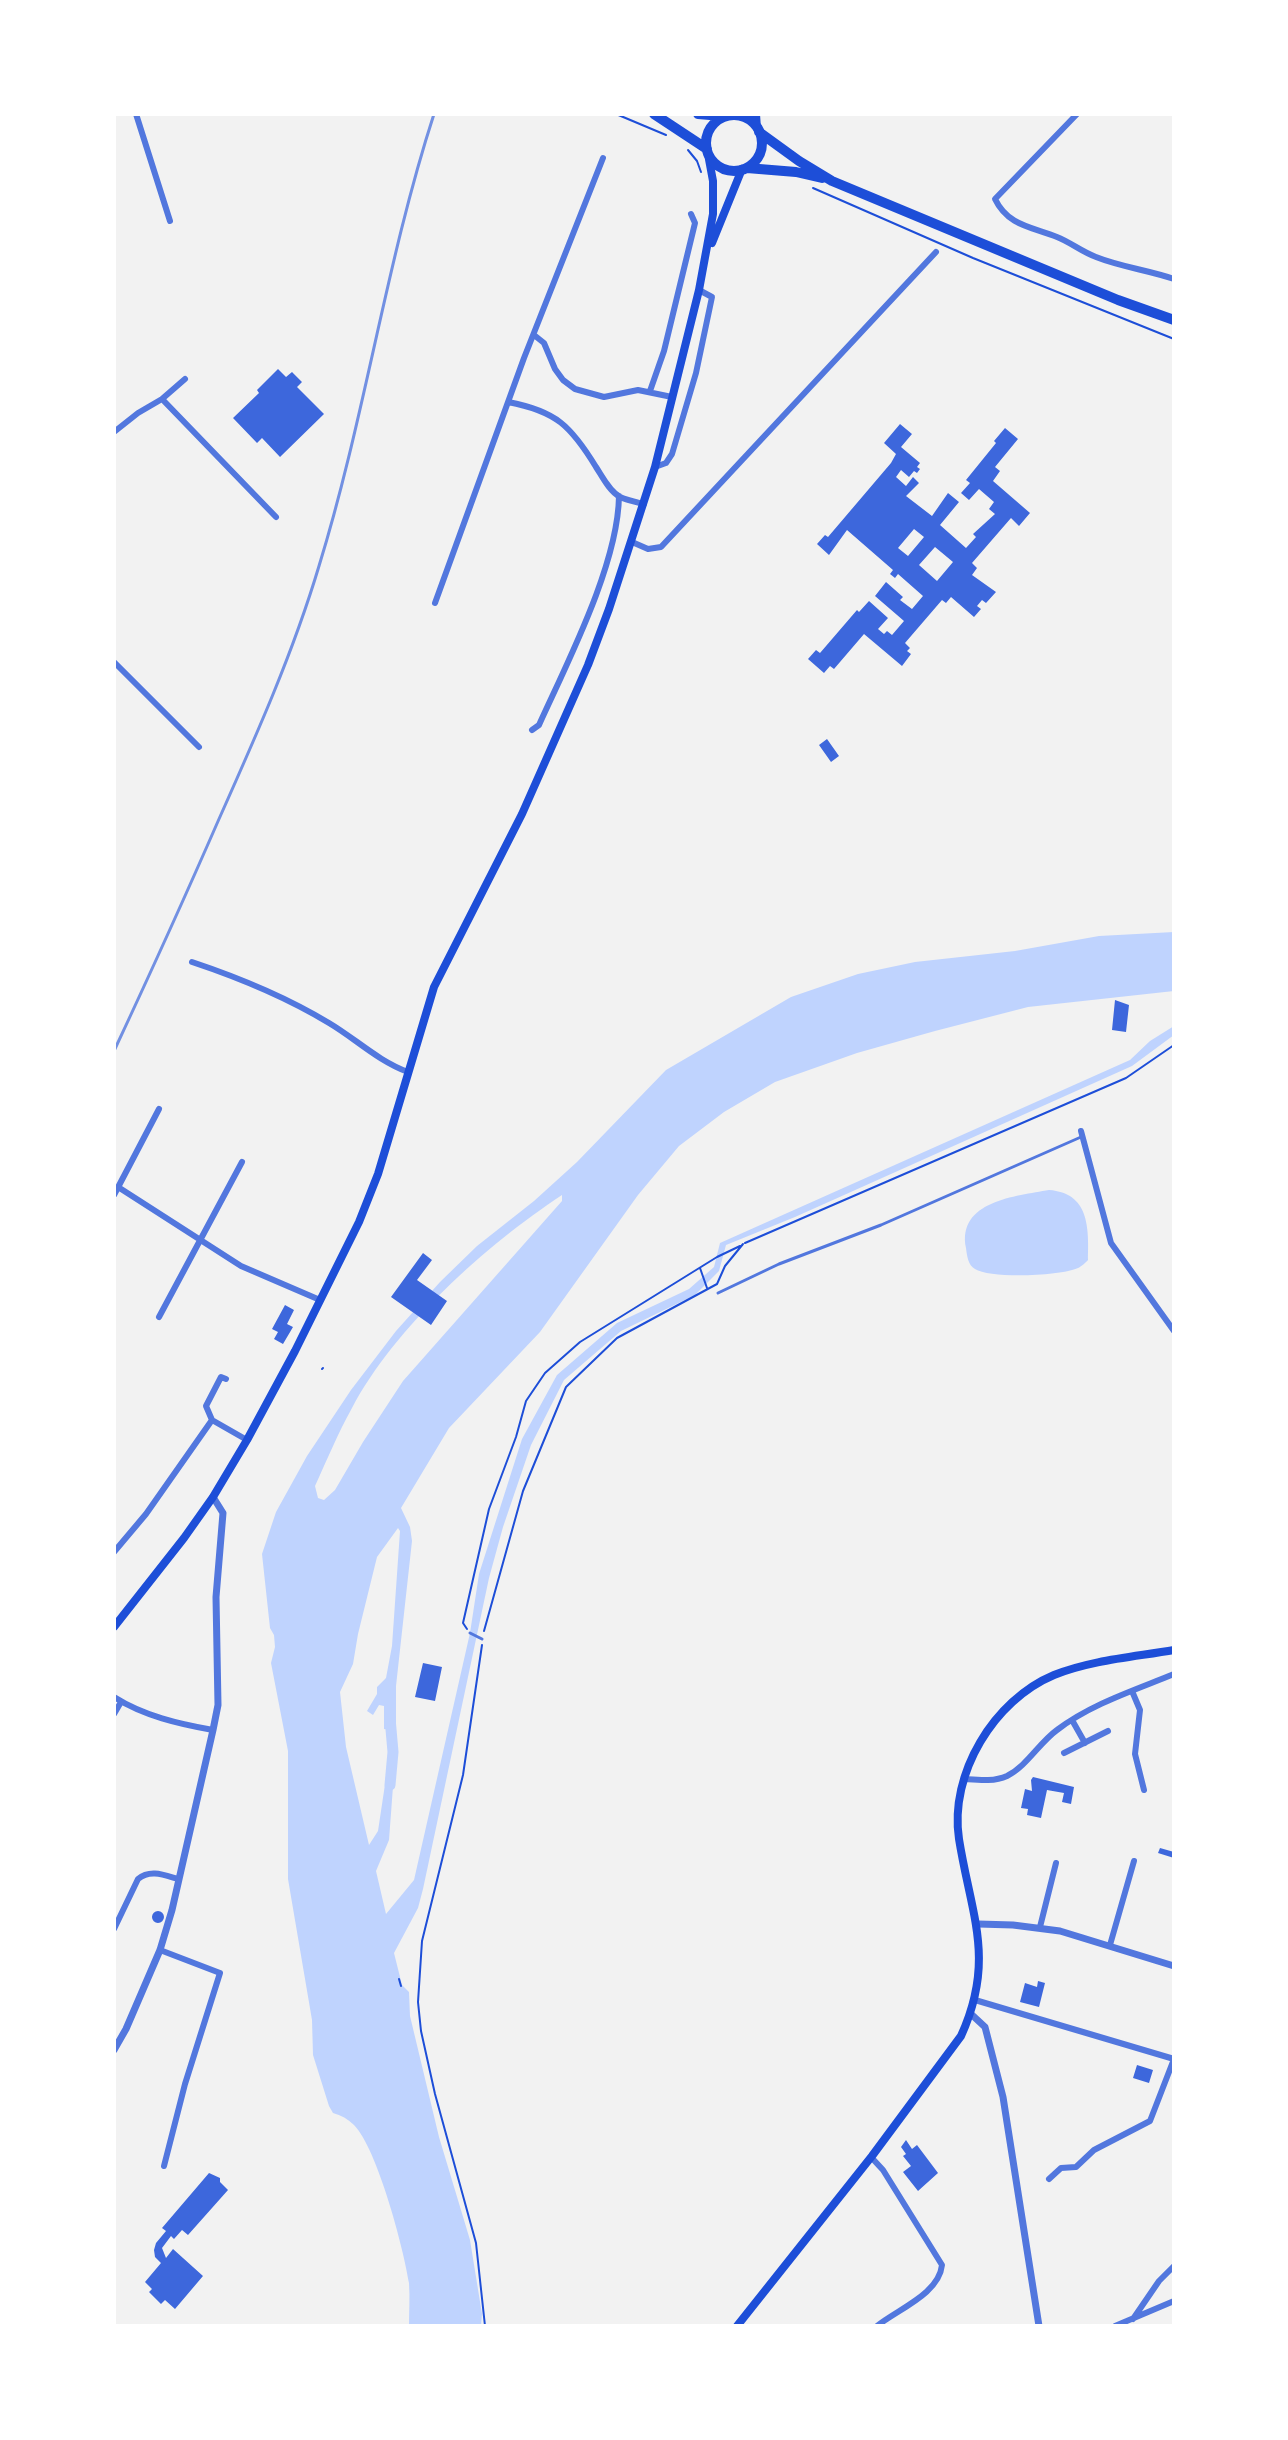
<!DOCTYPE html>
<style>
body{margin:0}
#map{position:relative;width:1288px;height:2440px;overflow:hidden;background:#f2f2f2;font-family:Arial,sans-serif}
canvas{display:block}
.frame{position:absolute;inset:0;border:116px solid #fff;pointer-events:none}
</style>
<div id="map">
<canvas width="1288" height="2440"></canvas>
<div class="frame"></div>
</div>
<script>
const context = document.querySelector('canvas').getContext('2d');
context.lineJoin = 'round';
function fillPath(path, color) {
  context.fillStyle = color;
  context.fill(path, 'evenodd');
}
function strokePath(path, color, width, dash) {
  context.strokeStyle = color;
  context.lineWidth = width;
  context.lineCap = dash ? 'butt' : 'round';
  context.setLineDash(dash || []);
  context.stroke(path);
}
const water = new Path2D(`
 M 1174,932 L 1174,991 L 1028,1007 L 935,1031 L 857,1053 L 775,1082 L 724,1112 L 679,1146 L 638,1195 L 540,1332 L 449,1428 L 401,1508 L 410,1527 L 412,1541 L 396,1686 L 396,1727 L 391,1730 L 384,1729 L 384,1706 L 379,1705 L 373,1715 L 367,1711 L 377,1694 L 377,1687 L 386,1678 L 392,1646 L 400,1531 L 398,1528 L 377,1557 L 358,1634 L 353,1664 L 340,1692 L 346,1747 L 369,1845 L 378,1831 L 387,1771 L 394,1773 L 389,1840 L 376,1871 L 386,1914 L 414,1880 L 470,1633 L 479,1574 L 522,1439 L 557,1375 L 617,1323 L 689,1289 L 714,1267 L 720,1243 L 1130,1060 L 1150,1041 L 1174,1026 L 1174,1035 L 1132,1066 L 795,1217 L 726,1245 L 719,1271 L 695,1295 L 621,1331 L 564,1380 L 531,1445 L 503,1527 L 489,1578 L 423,1889 L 418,1908 L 394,1953 L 402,1985 L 409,1992 L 410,2016 L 439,2137 L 470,2240 L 482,2314 L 481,2326 L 409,2326 C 409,2312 410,2297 409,2283 C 404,2249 377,2148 354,2125 C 348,2119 341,2115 333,2113 L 329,2106 L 313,2055 L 312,2020 L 288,1879 L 288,1751 L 271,1663 L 275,1647 L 274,1635 L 270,1628 L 262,1554 L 276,1512 L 307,1456 L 351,1390 L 396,1331 L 440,1282 L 477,1246 L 534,1201 L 577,1162 L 666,1070 L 791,997 L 858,974 L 915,962 L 1015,951 L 1099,936 ZM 562,1195 L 562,1201 L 403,1381 L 363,1442 L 335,1490 L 324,1500 L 318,1498 L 315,1486 C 327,1460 338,1433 352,1408 C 395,1327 486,1245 562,1195 Z
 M 1049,1190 C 1089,1193 1089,1227 1088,1260 C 1086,1262 1081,1267 1078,1268 C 1061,1276 990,1279 975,1269 C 968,1265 967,1256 966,1248 C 957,1201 1016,1196 1049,1190 Z`);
const canal = new Path2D(`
 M 390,1785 L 393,1752 L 390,1718`);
const building = new Path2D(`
 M 278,369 L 286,377 L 292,372 L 302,382 L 297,387 L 324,414 L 280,457 L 262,438 L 257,443 L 233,418 L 259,393 L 257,390 Z
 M 900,424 L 912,434 L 901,447 L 920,463 L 917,467 L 920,469 L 917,473 L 914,471 L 909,477 L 901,470 L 896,477 L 906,486 L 913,477 L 919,483 L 906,496 L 932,516 L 948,493 L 959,502 L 940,525 L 966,548 L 976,537 L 973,534 L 995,514 L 989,509 L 994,502 L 979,489 L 969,500 L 961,493 L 970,483 L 966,480 L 996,443 L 994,441 L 1005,428 L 1018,439 L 995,467 L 1000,471 L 993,481 L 1030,513 L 1019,526 L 1011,518 L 972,563 L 977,568 L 972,575 L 996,592 L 986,603 L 982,600 L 977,606 L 981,609 L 974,617 L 951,597 L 946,603 L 942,600 L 905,643 L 910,648 L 907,651 L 911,654 L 902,666 L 864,634 L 834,669 L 830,666 L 824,673 L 808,659 L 816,650 L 820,653 L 857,610 L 859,612 L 869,601 L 888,618 L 878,629 L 884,634 L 887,631 L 892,635 L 904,621 L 875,596 L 886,582 L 903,597 L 900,600 L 912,609 L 923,596 L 898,574 L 895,578 L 890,574 L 893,570 L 847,530 L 829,555 L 817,544 L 825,535 L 828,537 L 891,463 L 896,454 L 884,443 ZM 914,529 L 924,537 L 908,556 L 898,548 ZM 935,547 L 953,562 L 937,581 L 919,565 Z
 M 827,739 L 839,756 L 831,762 L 819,745 Z
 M 1115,1000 L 1129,1005 L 1126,1032 L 1112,1030 Z
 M 423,1253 L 432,1260 L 417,1280 L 447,1301 L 431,1325 L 391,1297 Z
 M 285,1305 L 294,1310 L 287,1324 L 293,1327 L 283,1344 L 274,1339 L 278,1332 L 272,1329 Z
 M 423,1663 L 442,1667 L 435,1701 L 415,1697 Z
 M 1033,1777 L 1074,1787 L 1071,1804 L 1062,1802 L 1064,1793 L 1047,1790 L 1041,1818 L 1027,1815 L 1028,1809 L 1021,1808 L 1025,1789 L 1032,1791 L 1031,1780 Z
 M 1160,1848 L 1174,1852 L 1174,1858 L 1158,1853 Z
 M152 1917a6 6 0 1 1 12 0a6 6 0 1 1-12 0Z
 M 1038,1981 L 1045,1983 L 1039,2007 L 1020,2002 L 1025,1983 L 1037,1987 Z
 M 1137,2065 L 1153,2070 L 1149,2083 L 1133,2078 Z
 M 906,2140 L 912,2149 L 917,2145 L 938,2173 L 918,2191 L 903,2172 L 911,2166 L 903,2156 L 906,2154 L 901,2147 Z
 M 209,2173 L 220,2178 L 220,2182 L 228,2190 L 188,2235 L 182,2230 L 174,2239 L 171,2236 L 162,2248 L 166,2258 L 173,2249 L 203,2276 L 175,2309 L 165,2300 L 161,2304 L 149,2292 L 152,2289 L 145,2282 L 161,2263 L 155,2257 L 154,2250 L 156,2243 L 166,2231 L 162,2228 Z`);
const path = new Path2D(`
 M 616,114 L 666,135
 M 688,150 L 697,161 L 701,172
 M 813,188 L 973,258 L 1174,339
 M 745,1243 L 1126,1078 L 1174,1045
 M 700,1268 L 707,1288
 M 322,1369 L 323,1368
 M 467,1629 L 463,1623 L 489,1509 L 516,1437 L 526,1401 L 545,1373 L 580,1342 L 717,1257 L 740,1246
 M 484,1631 L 523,1491 L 566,1387 L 617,1338 L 717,1284 L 725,1266 L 743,1244
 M 482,1645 L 463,1775 L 422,1941 L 418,2002 L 421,2031 L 435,2094 L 476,2243 L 485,2326
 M 399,1979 L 401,1986`);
const service = new Path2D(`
 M 718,1293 L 779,1264 L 881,1225 L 1081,1137
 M 470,1633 L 482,1639`);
const minor = new Path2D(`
 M 136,114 L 170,221
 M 1077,114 L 995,199 C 1008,226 1032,227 1057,237 C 1070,242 1082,252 1096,257 C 1121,267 1148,270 1174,279
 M 534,335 L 544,343 L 555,369 L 563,380 L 575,389 L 604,397 L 638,390 L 672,397
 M 650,391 L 664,351 L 695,223 L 691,214
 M 162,399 L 185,379
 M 508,402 C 556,411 571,426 596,467 C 602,476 609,491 620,497 C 626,500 636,502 644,504
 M 114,432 L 138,413 L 162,399 L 276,517
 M 655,467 L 666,463 L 672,454 L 696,373 L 712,297 L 699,290
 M 632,542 L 648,549 L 661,547 L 936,252
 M 435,603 L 524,358 L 603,158
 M 114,662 L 199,747
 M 532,730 L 539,725 C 567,663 618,565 619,496
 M 192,962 C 240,978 286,997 329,1023 C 356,1039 378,1061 408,1072
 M 1081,1131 L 1111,1243 L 1174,1331
 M 118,1187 L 241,1266 L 320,1300
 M 114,1195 L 159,1109
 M 159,1317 L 242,1162
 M 212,1420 L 206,1406 L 221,1377 L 226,1379
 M 114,1552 L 146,1514 L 212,1420 L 247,1440
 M 1132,1691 L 1140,1710 L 1135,1754 L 1144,1790
 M 114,1697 C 144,1716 179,1724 213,1730
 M 114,1714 L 121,1702
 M 1072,1720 L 1085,1743
 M 1064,1753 L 1108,1731
 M 964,1779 C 978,1780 994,1782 1007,1776 C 1027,1766 1039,1743 1057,1730 C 1091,1704 1135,1690 1174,1674
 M 1040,1927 L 1056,1863
 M 114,1929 L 138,1879 C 150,1869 164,1875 178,1879
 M 1110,1945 L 1134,1861
 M 160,1950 L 220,1973 L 185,2084 L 164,2166
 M 975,2000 L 1174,2059
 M 871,2157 L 883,2170 L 942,2265 C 939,2294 898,2309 877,2326
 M 1049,2179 L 1061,2168 L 1076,2167 L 1094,2150 L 1150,2121 L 1174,2059
 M 1133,2319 L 1159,2281 L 1174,2266
 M 1115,2326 L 1174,2301`);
const tertiary = new Path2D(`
 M 978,1924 L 1013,1925 L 1060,1931 L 1174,1966
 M 971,2014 L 985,2027 L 1003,2097 L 1039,2326
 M 114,2050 L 126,2029 L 160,1950 L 172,1910 L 213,1730 L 218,1705 L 216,1597 L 223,1513 L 213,1497`);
const secondary = new Path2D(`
 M 756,114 L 757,128
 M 729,115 L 729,114
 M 712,243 L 742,169
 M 114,1627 L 184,1538 L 213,1497 L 247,1440 L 295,1351 L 359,1222 L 378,1174 L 434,987 L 522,814 L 588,665 L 609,609 L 655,467 L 699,290 L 713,214 L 713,181 L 708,154
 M 737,2326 L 872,2156 L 961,2036 C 996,1959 971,1915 959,1839 C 949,1774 994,1700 1054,1675 C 1092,1660 1134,1657 1174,1650`);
const trunk = new Path2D(`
 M 654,114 L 707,149
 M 698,114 L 722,116
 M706 143a28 28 0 1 1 56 0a28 28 0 1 1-56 0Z
 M 759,132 L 799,161 L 832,181 L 1118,300 L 1174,320
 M 747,168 L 796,172 L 822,178`);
const rail = new Path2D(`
 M 114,1051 C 150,974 185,897 219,819 C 256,736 293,653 319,566 C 365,417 386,262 434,114`);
fillPath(water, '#bfd3fe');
strokePath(canal, '#bfd3fe', 11);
fillPath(building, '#3d67dc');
strokePath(path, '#1d4ed8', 2);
strokePath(service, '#5277de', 3);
strokePath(minor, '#5277de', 6);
strokePath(tertiary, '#5277de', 7);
strokePath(secondary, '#1d4ed8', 8);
strokePath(trunk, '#1d4ed8', 10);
strokePath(rail, '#7290e2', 3);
</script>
